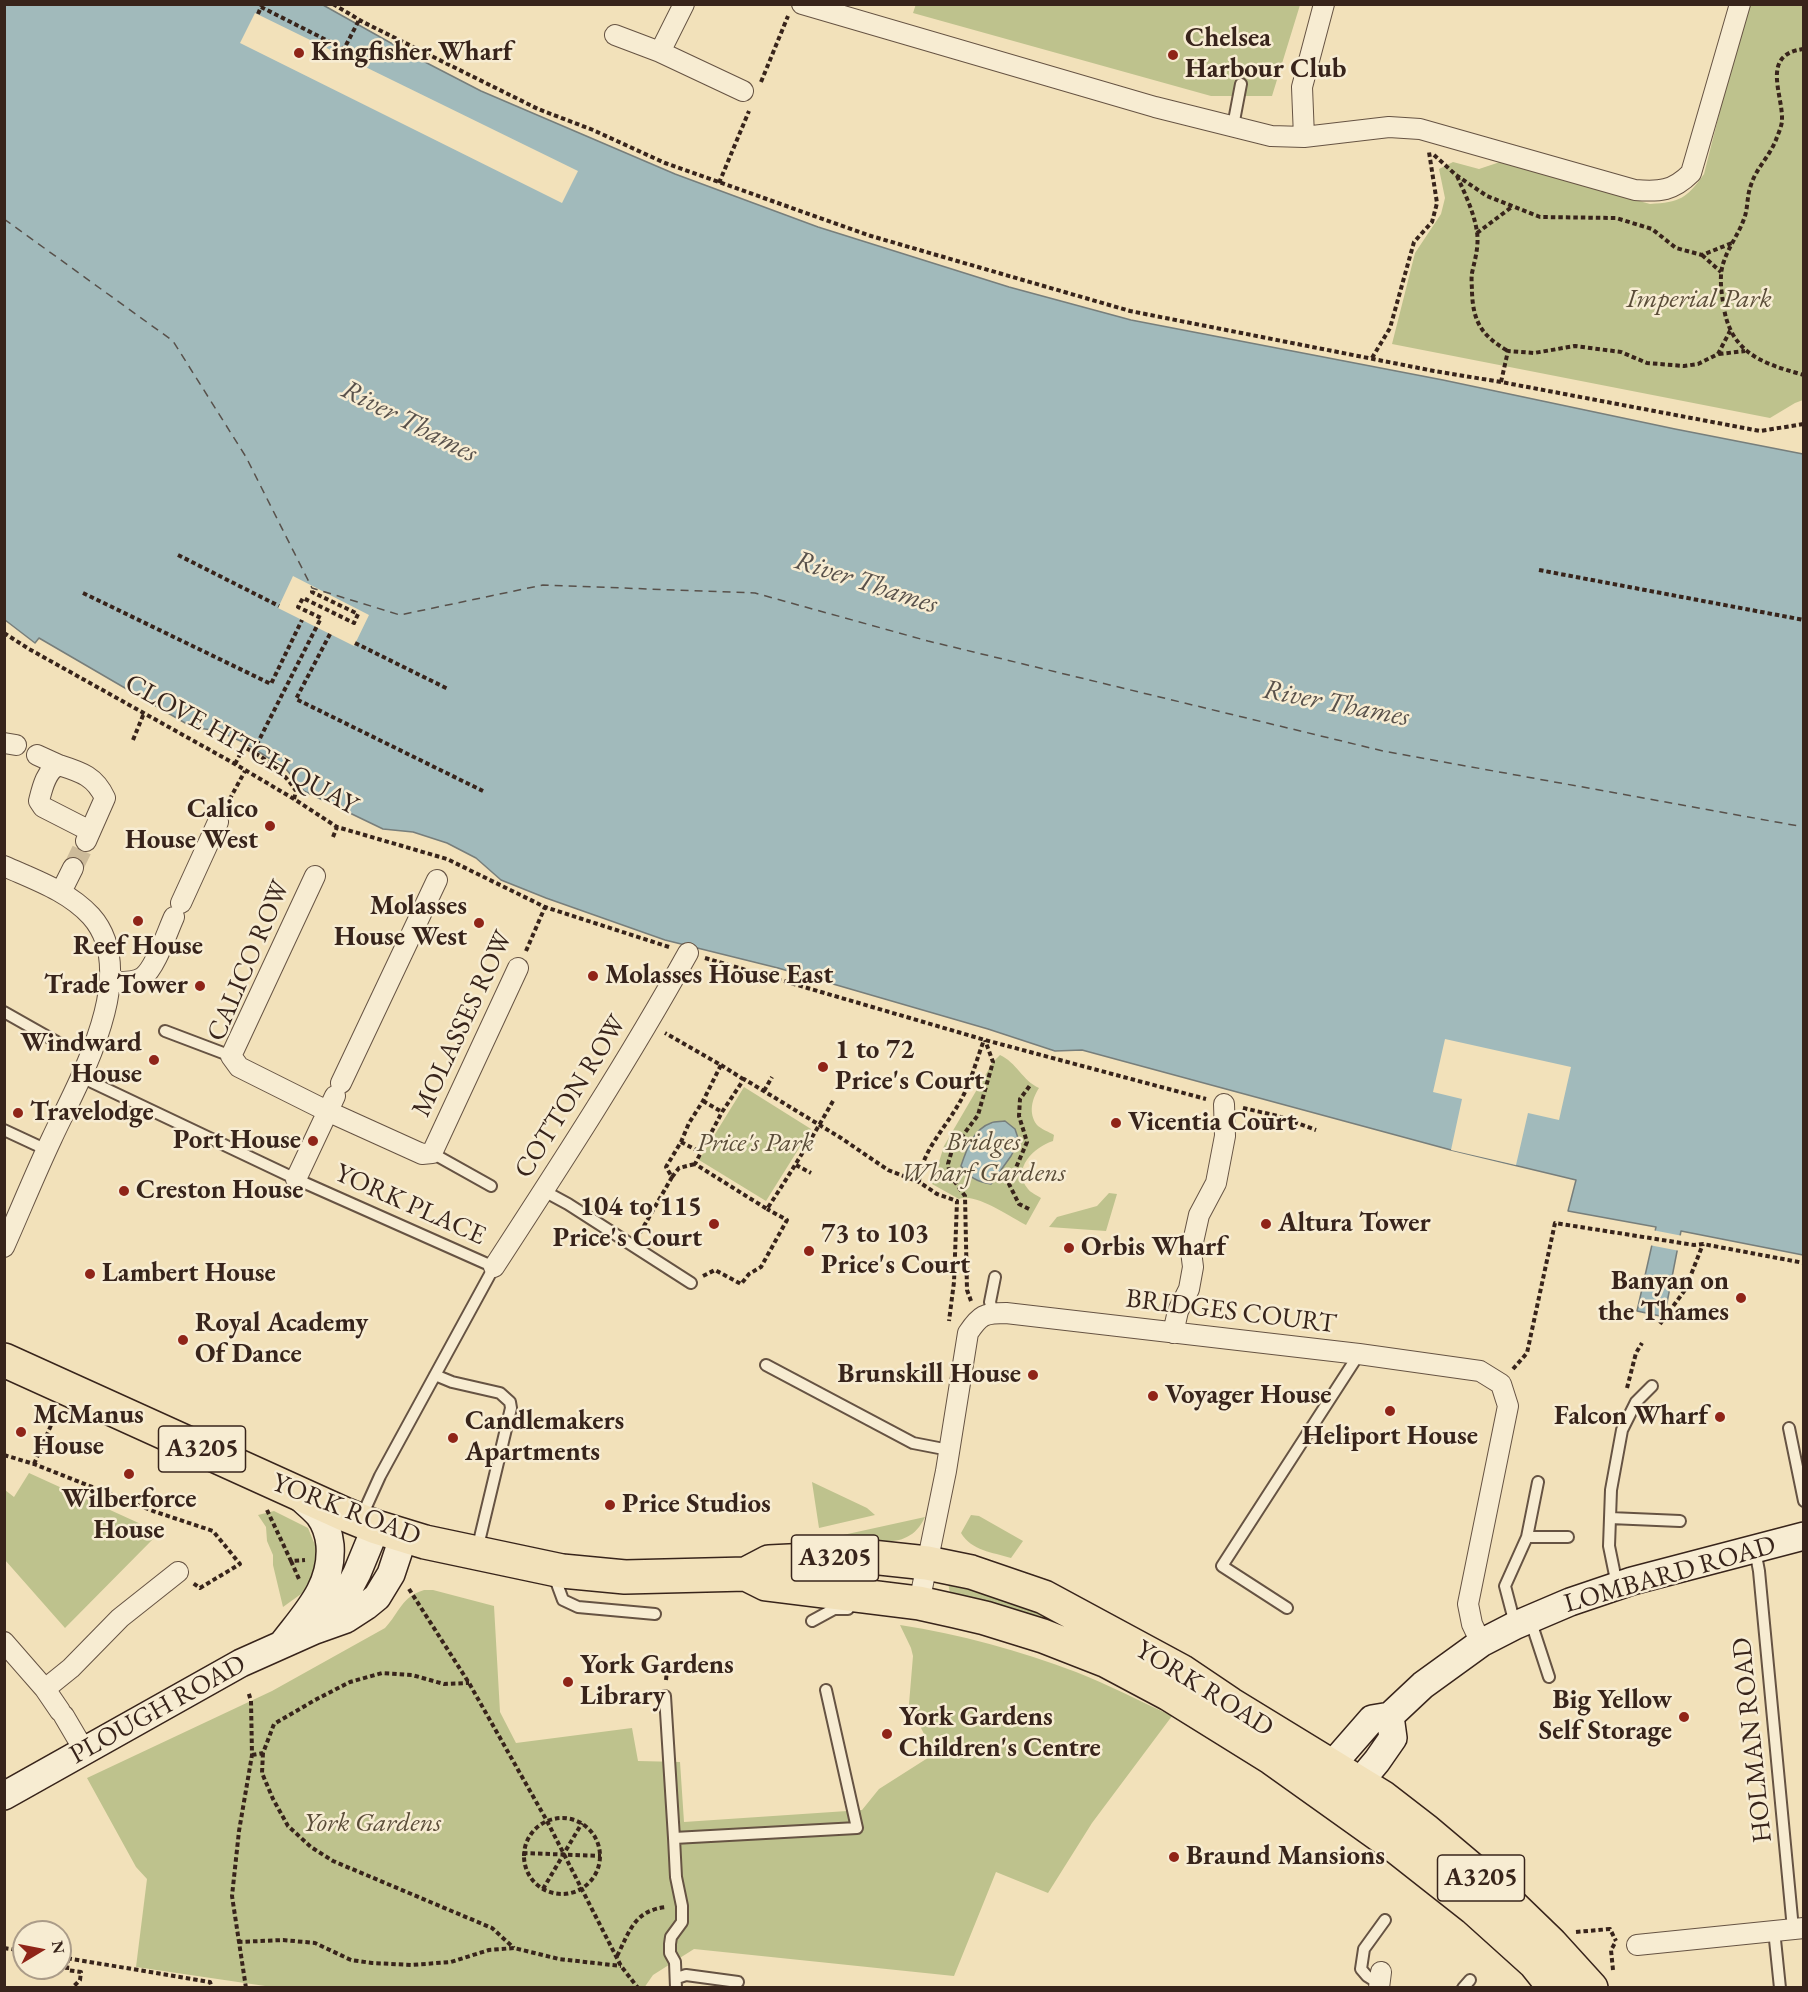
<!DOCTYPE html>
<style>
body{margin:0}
#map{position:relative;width:1808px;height:1992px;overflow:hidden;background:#f2e1ba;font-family:"EB Garamond",serif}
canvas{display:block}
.frame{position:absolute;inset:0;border:6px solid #38241b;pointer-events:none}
.north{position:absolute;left:12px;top:1920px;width:60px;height:60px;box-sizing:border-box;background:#f7ecd2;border:2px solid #ab9c89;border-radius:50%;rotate:80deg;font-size:16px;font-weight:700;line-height:24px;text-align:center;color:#38241b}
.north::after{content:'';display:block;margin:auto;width:21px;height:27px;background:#8f2418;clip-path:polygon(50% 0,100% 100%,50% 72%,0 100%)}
</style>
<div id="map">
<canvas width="1808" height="1992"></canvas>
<div class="frame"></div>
<div class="north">N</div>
</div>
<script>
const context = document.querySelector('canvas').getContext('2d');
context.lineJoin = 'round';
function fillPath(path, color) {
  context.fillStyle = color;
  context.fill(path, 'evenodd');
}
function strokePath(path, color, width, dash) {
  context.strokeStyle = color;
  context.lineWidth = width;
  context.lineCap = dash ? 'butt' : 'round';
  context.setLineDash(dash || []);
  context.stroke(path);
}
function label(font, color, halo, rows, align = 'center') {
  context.font = font + ' "EB Garamond",serif';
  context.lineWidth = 5;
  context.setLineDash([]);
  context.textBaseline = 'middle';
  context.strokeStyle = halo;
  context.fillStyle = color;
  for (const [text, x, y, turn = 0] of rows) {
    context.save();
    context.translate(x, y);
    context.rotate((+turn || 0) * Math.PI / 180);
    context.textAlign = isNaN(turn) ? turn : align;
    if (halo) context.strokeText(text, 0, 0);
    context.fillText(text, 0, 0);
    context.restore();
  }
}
const green = new Path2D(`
 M 916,4 L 1300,5 L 1272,96 L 1211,96 L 913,13 Z
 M 1751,5 L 1803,5 L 1803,400 L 1795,403 L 1770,418 L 1392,344 L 1415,253 L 1441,214 L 1445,198 L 1439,169 L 1453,162 L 1479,169 L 1500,162 L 1650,204 C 1680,202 1686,199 1704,174 L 1744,16 Z
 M 1000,1055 C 1016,1062 1023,1081 1039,1088 C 1032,1099 1028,1113 1037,1125 C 1041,1129 1049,1132 1054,1135 L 1053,1141 C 1034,1147 1011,1169 1028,1189 C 1031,1193 1037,1195 1041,1198 L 1026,1225 C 1010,1217 975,1192 959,1199 L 932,1184 L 944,1146 L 993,1062 Z
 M 744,1087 L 811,1129 L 766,1201 L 699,1160 Z
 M 1109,1193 L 1117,1194 L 1106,1231 L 1049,1227 L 1057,1217 L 1097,1206 Z
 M 29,1473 L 143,1525 L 156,1536 L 65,1628 L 5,1560 L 5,1490 L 14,1497 Z
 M 812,1482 L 867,1508 L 875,1515 L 819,1528 Z
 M 274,1511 L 308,1528 L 317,1550 L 317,1567 L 308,1589 L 283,1607 L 273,1565 L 273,1555 L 267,1541 L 266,1527 L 258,1515 Z
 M 971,1515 L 979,1516 L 1023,1541 L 1011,1558 C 992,1552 972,1551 961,1533 Z
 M 925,1517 C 910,1550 879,1541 850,1539 L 843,1535 Z
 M 948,1583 L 1012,1599 L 1159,1671 L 950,1593 Z
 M 424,1590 L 433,1590 L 494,1606 L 500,1712 L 516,1743 L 632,1728 L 638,1761 L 680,1762 L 684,1822 L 862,1810 L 879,1789 L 934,1754 L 909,1704 L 913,1656 L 911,1648 L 900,1625 C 960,1634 1020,1651 1076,1672 C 1109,1685 1140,1701 1172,1716 L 1092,1823 L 1048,1893 L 996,1872 L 954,1976 L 694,1949 L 653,1975 L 644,1988 L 272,1987 L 136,1967 L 147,1879 L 136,1867 L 87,1778 L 272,1691 L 385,1628 C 400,1612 401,1597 424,1590 Z`);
const water = new Path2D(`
 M 5,5 L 323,5 L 423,61 L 481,91 L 675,174 L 818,227 L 1009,287 L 1131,320 L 1443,380 L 1675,429 L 1803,454 L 1803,1255 L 1681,1231 L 1665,1313 L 1660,1316 L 1637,1311 L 1656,1227 L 1568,1211 L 1576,1180 L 1451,1150 L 1082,1050 L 1055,1051 L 988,1029 L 778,968 L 665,940 L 546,898 L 501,880 L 476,858 L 447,843 L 413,832 L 383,829 L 304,791 L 286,769 L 245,743 L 218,731 L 192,727 L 39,638 L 35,643 L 5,620 Z
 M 1005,1121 L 1015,1129 L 1019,1141 L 1011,1156 L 991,1184 C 977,1182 969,1177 961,1166 C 966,1151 973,1129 991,1123 C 995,1121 1001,1122 1005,1121 Z`);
const pier = new Path2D(`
 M 255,13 L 578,171 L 562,203 L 240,43 Z
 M 293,576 L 369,615 L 354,646 L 278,608 Z
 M 1445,1039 L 1571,1067 L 1559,1120 L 1528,1113 L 1516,1165 L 1451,1150 L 1462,1099 L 1433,1092 Z
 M 1652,1230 L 1683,1236 L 1680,1251 L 1649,1245 Z`);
const ferry = new Path2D(`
 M 4,219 L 173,341 L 246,457 L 312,588 L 400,615 L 543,585 L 755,593 L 928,641 L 1383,751 L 1804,827`);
const streetTunnel = new Path2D(`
 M 73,868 L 86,841`);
const path = new Path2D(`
 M 333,4 L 363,22 L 538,109 L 593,130 L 665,163 L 871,236 L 1130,311 L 1434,371 L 1501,382 L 1760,431 L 1804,424
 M 258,14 L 261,7 L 344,49 L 359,20
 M 344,49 L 361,58 L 359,62
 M 1804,49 C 1760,54 1783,94 1782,120 C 1782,125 1779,132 1777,137 C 1771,155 1756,168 1751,185 C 1747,195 1748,206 1745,216 C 1740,232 1729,246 1724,261 C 1719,274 1721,289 1723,302 C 1729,352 1760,363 1804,375
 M 761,82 L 788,16
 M 1434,155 L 1456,175 L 1487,196 L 1540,217 L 1616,218 L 1652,229 L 1676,248 L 1702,255 L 1732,243
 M 1457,176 C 1465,194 1474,212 1477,232 C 1479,247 1475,259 1472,273 C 1471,279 1472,286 1472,292 C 1473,322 1482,336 1508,351
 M 719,183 L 749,111
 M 1477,233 L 1513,206
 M 1702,255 L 1721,272
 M 1719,354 L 1745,351
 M 1372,358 L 1390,328 L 1414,242 L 1432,222 L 1437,203 L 1429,152
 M 1501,382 L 1508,351 L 1534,353 L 1575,346 L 1621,352 L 1647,363 L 1684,366 L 1698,364 L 1718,354 L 1730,331
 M 178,555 L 279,606
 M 1539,570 L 1804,620
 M 83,593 L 271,684 L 302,620
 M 4,633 L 29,649 L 235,764 L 294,799 L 337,827 L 447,859 L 545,907 L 669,947
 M 330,634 L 296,699 L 483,791
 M 355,643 L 448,689
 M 133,740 L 144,713
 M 235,764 L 244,747 L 253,752
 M 294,799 L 296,791 C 285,774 271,762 253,752 L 321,618 L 298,607 L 303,598 L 354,623 L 358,614 L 312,592 L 312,588
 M 226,806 L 245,771
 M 333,837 L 337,827
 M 526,951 L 545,907
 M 705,958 L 985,1040 L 1206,1099
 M 721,1065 L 743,1079
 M 764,1091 L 772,1077
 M 703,1101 L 722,1112
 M 833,1101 C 812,1138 790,1174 767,1209 L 695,1164 L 722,1112 L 744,1079 L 841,1138 L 888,1170 L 919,1182 L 937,1194 L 957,1201 L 954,1282 L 949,1321
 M 1243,1108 L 1278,1116 L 1316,1130
 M 681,1142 L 700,1152
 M 796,1165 L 811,1173
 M 672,1177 L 679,1168 L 695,1164
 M 919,1182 C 921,1152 944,1130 958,1105 C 970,1086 976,1061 984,1040
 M 1029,1209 L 1019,1204 L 1009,1184 L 1027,1142 L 1019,1116 L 1020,1099 L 1031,1084
 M 640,1233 L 672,1177 L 666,1167 L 681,1142 L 689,1123 L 703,1101 L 721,1065 L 665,1033
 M 703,1276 L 715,1270 L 741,1284 L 749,1274 L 761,1267 L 787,1220 L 767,1209
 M 971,1301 L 967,1290 L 965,1196 L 950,1175 L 948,1164 L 952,1150 L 978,1115 L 993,1062 L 985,1040
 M 1660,1324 L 1685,1290 L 1703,1244
 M 1513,1369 L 1527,1353 L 1555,1223 L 1694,1245 L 1703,1244 L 1804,1263
 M 1627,1388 L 1636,1353 L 1642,1343
 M 4,1455 L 34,1464 L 153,1511 L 213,1531 L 240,1564 L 200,1588 L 193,1583
 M 34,1464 L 56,1414
 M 267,1510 L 291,1561 L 305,1560
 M 291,1561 L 299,1579
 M 409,1589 L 469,1683 L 547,1821 L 621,1966 L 638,1988
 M 666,1680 L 668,1661
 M 263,1753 L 262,1773 L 273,1799 L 288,1826 L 311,1847 L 333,1861 L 492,1928 L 514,1948
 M 252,1755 L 263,1753 L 274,1724 L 315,1700 L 350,1682 L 382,1673 L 412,1675 L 444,1684 L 469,1683
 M524 1856a38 38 0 1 1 76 0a38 38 0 1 1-76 0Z
 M 523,1853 L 601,1856
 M 543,1889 L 582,1823
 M 1576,1932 L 1610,1929 L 1616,1941
 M 238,1942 L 283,1940 L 315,1943 L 351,1960 L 372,1963 L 411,1965 L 451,1962 L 489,1950 L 514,1948 L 559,1959 L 621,1966
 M 4,1948 L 24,1951
 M 617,1956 C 630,1931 634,1910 667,1907
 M 60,1957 L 210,1982 L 212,1988
 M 68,1958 L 67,1970 L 81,1972 L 80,1980 L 72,1988
 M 1613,1970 L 1611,1950 L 1615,1943
 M 246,1988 L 232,1896 L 239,1831 L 252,1755 L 251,1701 L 248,1691`);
const lane = new Path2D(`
 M 1233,126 L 1241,84
 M 4,1012 L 57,1042
 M 165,1031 L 231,1056
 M 81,1077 L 296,1179 L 494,1267 L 380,1476 L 361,1518
 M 4,1130 L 47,1150
 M 432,1153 L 491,1186
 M 544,1191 L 568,1204 L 691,1283
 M 993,1313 L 990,1302 L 995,1277
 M 766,1365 L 913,1443 L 949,1450
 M 435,1375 L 452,1382 L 500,1393 L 510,1402 L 511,1408 L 477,1550
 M 1789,1428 L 1804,1501
 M 1610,1518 L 1680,1521
 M 1527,1537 L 1568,1537
 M 1755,1550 L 1759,1571 L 1793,1929
 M 553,1573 L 563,1600 L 578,1607 L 655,1614
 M 1617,1585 L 1609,1546 L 1611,1490 L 1622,1430 L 1636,1402 L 1652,1386
 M 1287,1608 L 1222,1566 L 1359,1354
 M 1530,1619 L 1549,1677
 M 812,1621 L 834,1609 L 848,1609
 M 1515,1624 L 1505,1586 L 1527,1537 L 1538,1482
 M 665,1696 L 674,1838
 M 1774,1930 L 1780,1988
 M 677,1978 L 686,1975 L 738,1982
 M 1380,1984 L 1367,1976 L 1361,1969 L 1364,1949 L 1385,1920
 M 676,1988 L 675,1962 L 670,1953 L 670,1944 L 671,1937 L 682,1922 L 682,1906 L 676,1877 L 674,1838 L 857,1828 L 826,1690
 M 1463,1988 L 1470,1980`);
const street = new Path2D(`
 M 802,4 L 1155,107 L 1271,136 L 1304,137 L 1389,127 L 1420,129 L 1635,190 C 1660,192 1673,191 1691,173 L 1740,4
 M 615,35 L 660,52 L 743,91
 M 660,52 L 684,4
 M 1304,137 L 1302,87 L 1324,4
 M 4,743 L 16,745
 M 37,755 L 59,765
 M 86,841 L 105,798 C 95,776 81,772 59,765 C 46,770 42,789 39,801 L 43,807 L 90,831
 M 4,866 C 35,880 68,891 91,916 C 142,973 78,1082 52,1138 C 35,1174 20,1211 4,1247
 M 315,876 L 231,1056 L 239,1067 L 327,1111 L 422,1154 L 432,1153 L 518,968
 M 61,892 L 73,868
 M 181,903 L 218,822
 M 110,982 C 120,982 135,983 143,977 C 156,967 167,932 174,917
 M 341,1083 L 437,880
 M 296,1179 L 335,1096
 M 494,1267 C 561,1164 628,1061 688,953
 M 1173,1333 L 1178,1311 L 1189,1289 L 1193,1267 L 1191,1251 L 1199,1215 L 1216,1183 L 1225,1136 L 1224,1104
 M 919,1603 L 946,1471 L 968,1333 C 980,1315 984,1313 1006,1313 L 1359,1354 L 1480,1371 L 1501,1384 L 1508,1406 L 1468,1604 L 1472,1624 L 1481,1643
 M 4,1642 L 45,1689 L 60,1711
 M 45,1689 L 71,1668 L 120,1618 L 178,1572
 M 64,1716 L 84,1750
 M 1637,1945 L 1804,1928
 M 1379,1988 L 1381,1972`);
const secondary = new Path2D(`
 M 316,1629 L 346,1594 L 357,1573 L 376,1527
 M 284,1642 C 307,1612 333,1586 330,1545 C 329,1535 325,1523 319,1515 C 313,1508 305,1502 299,1496
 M 1320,1783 L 1331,1766 L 1372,1719 L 1390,1716 L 1423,1685 L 1481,1643 L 1516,1625 L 1570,1602 L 1632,1581 L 1804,1536
 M 4,1796 L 241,1663 L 315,1630 L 346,1619 L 366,1606 L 377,1597 L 391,1574 L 404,1535
 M 1346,1798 L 1377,1761 L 1393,1738 L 1390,1716`);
const highway = new Path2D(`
 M 4,1360 L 344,1514 L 376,1527 L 425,1542 L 562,1571 L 625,1577 L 746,1574 L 766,1584 L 919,1603 L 955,1611 L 985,1618 L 1043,1636 L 1107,1661 L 1169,1694 L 1272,1758 L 1394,1845 L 1474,1908 L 1535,1963 L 1555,1988
 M 746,1574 L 769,1562 L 871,1557 L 927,1563 L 971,1572 L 1044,1597 L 1181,1671 L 1230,1704 L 1382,1797 L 1426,1831 L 1490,1885 L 1551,1944 L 1591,1988`);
const markers = [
 [299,53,6,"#8f2418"],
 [1173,55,6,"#8f2418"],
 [270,826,6,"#8f2418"],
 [138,921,6,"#8f2418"],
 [479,923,6,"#8f2418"],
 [593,976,6,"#8f2418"],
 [200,986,6,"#8f2418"],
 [154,1060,6,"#8f2418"],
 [823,1067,6,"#8f2418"],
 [18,1113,6,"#8f2418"],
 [1116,1123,6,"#8f2418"],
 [313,1141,6,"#8f2418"],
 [124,1191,6,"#8f2418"],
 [714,1224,6,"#8f2418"],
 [1266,1224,6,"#8f2418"],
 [1069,1248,6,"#8f2418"],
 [809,1251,6,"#8f2418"],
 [90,1274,6,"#8f2418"],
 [1741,1298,6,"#8f2418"],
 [183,1340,6,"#8f2418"],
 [1033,1375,6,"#8f2418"],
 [1153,1396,6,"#8f2418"],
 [1390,1411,6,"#8f2418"],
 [1720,1417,6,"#8f2418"],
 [21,1432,6,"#8f2418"],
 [453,1438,6,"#8f2418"],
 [129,1474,6,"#8f2418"],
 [610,1505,6,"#8f2418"],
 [568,1682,6,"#8f2418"],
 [1684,1717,6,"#8f2418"],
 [887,1734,6,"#8f2418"],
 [1174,1857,6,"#8f2418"]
];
const shields = [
 [202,1449,87],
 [835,1558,87],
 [1481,1878,87]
];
const shieldNames = [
 ["A3205",202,1449],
 ["A3205",835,1558],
 ["A3205",1481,1878]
];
const poiNames = [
 ["Chelsea",1185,39],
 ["Harbour Club",1185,70],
 ["Kingfisher Wharf",311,53],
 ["Calico",258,810,"right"],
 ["House West",258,841,"right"],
 ["Molasses",467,907,"right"],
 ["House West",467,938,"right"],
 ["Reef House",138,947,"center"],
 ["Molasses House East",605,976],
 ["Trade Tower",188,986,"right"],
 ["Windward",142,1044,"right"],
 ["House",142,1075,"right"],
 ["1 to 72",835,1051],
 ["Price's Court",835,1082],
 ["Travelodge",30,1113],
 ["Vicentia Court",1128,1123],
 ["Port House",301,1141,"right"],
 ["Creston House",136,1191],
 ["104 to 115",702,1208,"right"],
 ["Price's Court",702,1239,"right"],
 ["Altura Tower",1278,1224],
 ["73 to 103",821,1235],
 ["Price's Court",821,1266],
 ["Orbis Wharf",1081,1248],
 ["Lambert House",102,1274],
 ["Banyan on",1729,1282,"right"],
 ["the Thames",1729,1313,"right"],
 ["Royal Academy",195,1324],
 ["Of Dance",195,1355],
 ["Brunskill House",1021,1375,"right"],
 ["Voyager House",1165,1396],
 ["McManus",33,1416],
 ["House",33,1447],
 ["Falcon Wharf",1708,1417,"right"],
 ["Candlemakers",465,1422],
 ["Apartments",465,1453],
 ["Heliport House",1390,1437,"center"],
 ["Wilberforce",129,1500,"center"],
 ["House",129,1531,"center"],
 ["Price Studios",622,1505],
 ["York Gardens",580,1666],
 ["Library",580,1697],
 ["Big Yellow",1672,1701,"right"],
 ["Self Storage",1672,1732,"right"],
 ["York Gardens",899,1718],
 ["Children's Centre",899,1749],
 ["Braund Mansions",1186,1857]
];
const parkNames = [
 ["Imperial Park",1699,300],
 ["Bridges",983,1143],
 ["Wharf Gardens",983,1174],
 ["Price's Park",755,1144],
 ["York Gardens",372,1824]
];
const streetNames = [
 ["CLOVE HITCH QUAY",241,745,29],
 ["CALICO ROW",249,961,-67],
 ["MOLASSES ROW",463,1024,-65],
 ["COTTON ROW",571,1097,-58],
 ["YORK PLACE",410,1205,24],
 ["BRIDGES COURT",1231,1312,7],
 ["YORK ROAD",346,1510,21],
 ["LOMBARD ROAD",1670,1575,-16],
 ["YORK ROAD",1204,1689,32],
 ["PLOUGH ROAD",158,1710,-29],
 ["HOLMAN ROAD",1753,1740,-96]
];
const waterNames = [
 ["River Thames",409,422,27],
 ["River Thames",866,583,18],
 ["River Thames",1336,704,11]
];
fillPath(green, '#bec28d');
fillPath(water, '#a1babb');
strokePath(water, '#777e7b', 1.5);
fillPath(pier, '#f2e1ba');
strokePath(ferry, '#58514b', 1.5, [8, 6]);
strokePath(streetTunnel, '#cdbb9a', 20, [20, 10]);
strokePath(lane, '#665343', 14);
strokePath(street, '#665343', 22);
strokePath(secondary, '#38241b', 30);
strokePath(highway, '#38241b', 36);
strokePath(path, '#38241b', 4, [4.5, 3]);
strokePath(lane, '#f7ecd2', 10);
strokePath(street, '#f7ecd2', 20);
strokePath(secondary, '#f7ecd2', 27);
strokePath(highway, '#f2e1ba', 33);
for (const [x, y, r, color] of markers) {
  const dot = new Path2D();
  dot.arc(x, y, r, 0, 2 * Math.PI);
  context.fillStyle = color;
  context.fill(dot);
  strokePath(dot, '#f7ecd2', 2);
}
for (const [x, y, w] of shields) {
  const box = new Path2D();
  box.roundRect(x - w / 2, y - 23, w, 46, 4.5);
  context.fillStyle = '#f7ecd2';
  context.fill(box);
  strokePath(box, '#38241b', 1.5);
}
label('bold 26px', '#38241b', null, shieldNames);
label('bold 27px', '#38241b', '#f7ecd2', poiNames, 'left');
label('italic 27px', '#5a4c38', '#f7ecd2', parkNames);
label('27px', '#38241b', '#f7ecd2', streetNames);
label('italic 28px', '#58514b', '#f7ecd2', waterNames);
</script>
